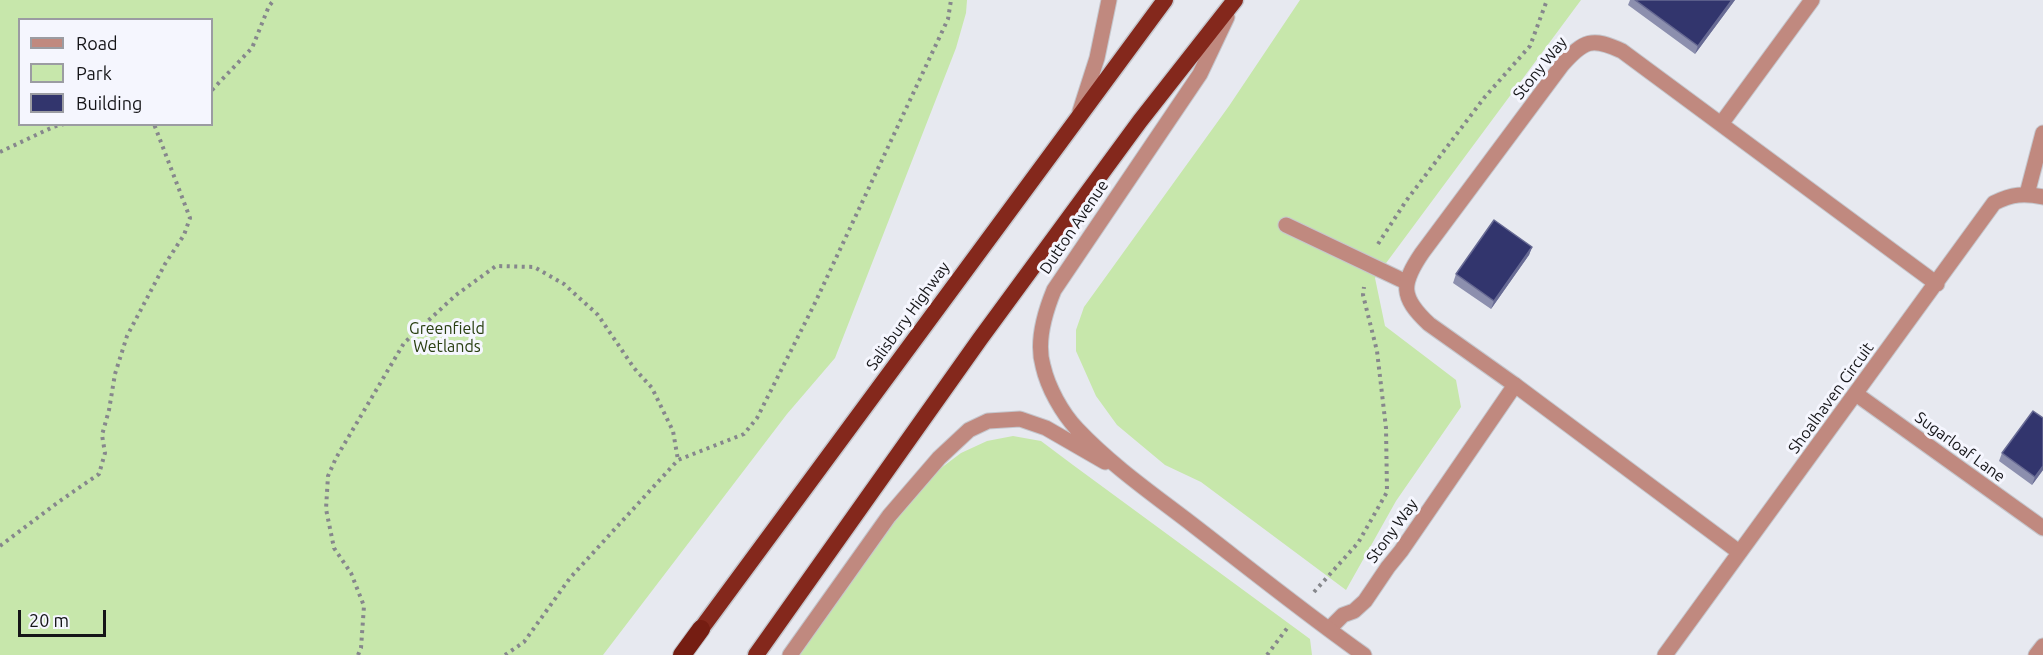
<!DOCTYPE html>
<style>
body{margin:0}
#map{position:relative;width:2043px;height:655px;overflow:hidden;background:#e7e9f0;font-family:Ubuntu,sans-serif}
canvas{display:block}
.legend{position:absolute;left:18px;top:18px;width:195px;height:108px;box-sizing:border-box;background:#f5f6fe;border:2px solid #9b9ca2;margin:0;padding:8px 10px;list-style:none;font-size:18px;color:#151518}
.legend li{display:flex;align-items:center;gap:12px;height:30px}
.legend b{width:30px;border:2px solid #9b9ca2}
.scale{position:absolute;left:18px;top:610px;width:88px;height:27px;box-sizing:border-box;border:3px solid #151518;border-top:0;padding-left:8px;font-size:18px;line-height:21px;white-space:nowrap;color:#151518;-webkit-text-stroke:4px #f5f6fe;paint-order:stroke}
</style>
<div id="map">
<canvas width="2043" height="655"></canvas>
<ul class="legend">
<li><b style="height:8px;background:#c0897f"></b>Road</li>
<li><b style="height:16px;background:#c7e7ab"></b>Park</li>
<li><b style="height:16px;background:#32356d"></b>Building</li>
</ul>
<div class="scale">20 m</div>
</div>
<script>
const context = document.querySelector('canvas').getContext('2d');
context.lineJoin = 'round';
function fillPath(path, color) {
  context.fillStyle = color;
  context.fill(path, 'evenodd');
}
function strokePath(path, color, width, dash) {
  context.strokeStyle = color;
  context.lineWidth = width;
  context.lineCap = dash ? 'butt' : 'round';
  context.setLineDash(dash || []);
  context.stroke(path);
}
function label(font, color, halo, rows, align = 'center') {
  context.font = font + ' Ubuntu,sans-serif';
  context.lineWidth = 6;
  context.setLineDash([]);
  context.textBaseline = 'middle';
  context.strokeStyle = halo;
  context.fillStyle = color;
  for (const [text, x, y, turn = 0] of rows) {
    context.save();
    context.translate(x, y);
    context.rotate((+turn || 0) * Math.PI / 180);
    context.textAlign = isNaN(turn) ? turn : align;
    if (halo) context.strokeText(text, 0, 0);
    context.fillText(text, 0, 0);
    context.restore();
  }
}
const green = new Path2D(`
 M 0,0 L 967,0 L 966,13 L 956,48 L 835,358 L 787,414 L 603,655 L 0,655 ZM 20,20 L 212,20 L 212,124 L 20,124 Z
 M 1300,0 L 1581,0 L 1375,278 L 1385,326 L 1456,380 L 1461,407 L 1396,501 L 1346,590 L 1201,482 L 1165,465 L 1117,425 L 1096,396 L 1076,351 L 1076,330 L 1084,307 L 1229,106 Z
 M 1013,436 L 1041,441 L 1073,465 L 1310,639 L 1312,655 L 799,655 L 900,512 L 933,474 L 961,453 L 987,441 Z`);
const path = new Path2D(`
 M 212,90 L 252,48 L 269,6 L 274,0
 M 0,152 L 53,127 L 64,124
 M 1378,244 L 1406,201 L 1484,98 L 1530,46 L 1547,0
 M 0,546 L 57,503 L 99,474 L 105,453 L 102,435 L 109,410 L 115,374 L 127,336 L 165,264 L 184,235 L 190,218 L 154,124
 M 1314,592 L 1358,543 L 1387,492 L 1386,428 L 1377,351 L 1363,295 L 1364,287
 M 358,655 L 361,648 L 364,606 L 351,573 L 334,548 L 326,509 L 328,476 L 336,458 L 404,343 L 456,295 L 496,266 L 534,267 L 564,284 L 598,315 L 634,368 L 652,388 L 673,431 L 678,460
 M 505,655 L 524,642 L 570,578 L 678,460 L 744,434 L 757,418 L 814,305 L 948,19 L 951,0
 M 1267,655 L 1288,627`);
const service = new Path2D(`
 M 1080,111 L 1097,58 L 1109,0
 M 1286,225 L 1406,282
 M 1329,629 L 1343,615 L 1354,611 L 1365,601 L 1388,567 L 1401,551 L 1515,385`);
const minor = new Path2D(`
 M 1227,17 L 1200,74 L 1054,290 C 1045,312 1036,342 1043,366 C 1048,388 1062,413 1077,429 C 1112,466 1154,495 1193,525 C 1250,569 1306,614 1364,655
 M 1721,124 L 1812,0
 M 2027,194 L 2043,133
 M 1856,394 L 2043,528
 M 1739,552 L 1515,385 L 1429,324 C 1400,297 1401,284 1422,253 L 1562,65 C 1584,40 1592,37 1622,51 L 1937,284
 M 790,655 L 889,516 L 939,458 L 969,430 L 988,421 L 1020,419 L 1046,428 L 1105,462
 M 1665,655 L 1994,203 C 2012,194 2024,193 2043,197
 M 2036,655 L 2043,646`);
const trunk = new Path2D(`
 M 701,629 L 1165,0
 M 756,655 L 980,339 L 1140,121 L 1235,0`);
const motorway = new Path2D(`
 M 682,655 L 701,629`);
const wall = new Path2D(`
 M 1630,0 L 1735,0 L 1695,54 L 1628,5 Z
 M 1532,247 L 1529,255 L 1491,309 L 1453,283 L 1456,274 Z
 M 2002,453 L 2043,470 L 2032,485 L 1999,461 Z`);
const shadedWall = new Path2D(`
 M 1732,0 L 1735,0 L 1695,54 L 1698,46 Z
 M 1532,247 L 1529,255 L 1491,309 L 1494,301 Z
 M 2043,466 L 2043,470 L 2032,485 L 2035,477 Z`);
const building = new Path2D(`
 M 1635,0 L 1732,0 L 1698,46 Z
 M 1494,220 L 1532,247 L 1494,301 L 1456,274 Z
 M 2033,411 L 2043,418 L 2043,466 L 2035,477 L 2002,453 Z`);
const streetNames = [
 ["Stony Way",1540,68,-51],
 ["Dutton Avenue",1074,227,-56],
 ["Salisbury Highway",908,316,-54],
 ["Shoalhaven Circuit",1831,398,-54],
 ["Sugarloaf Lane",1960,447,36],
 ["Stony Way",1392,531,-54]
];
const parkNames = [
 ["Greenfield",447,329],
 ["Wetlands",447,347]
];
fillPath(green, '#c7e7ab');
strokePath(service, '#c5c7cd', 17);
strokePath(minor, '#c5c7cd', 17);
strokePath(trunk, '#c5c7cd', 19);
strokePath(motorway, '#c5c7cd', 20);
strokePath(path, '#86878c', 4, [3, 4.5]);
strokePath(service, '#c0897f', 15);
strokePath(minor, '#c0897f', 15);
strokePath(trunk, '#84281c', 16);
strokePath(motorway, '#751d12', 18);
fillPath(wall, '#8c8fae');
fillPath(shadedWall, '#686b94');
fillPath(building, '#32356d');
strokePath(building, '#686b94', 1.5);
label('16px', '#151518', '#f5f6fe', streetNames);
label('16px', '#283e10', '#f5f6fe', parkNames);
</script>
